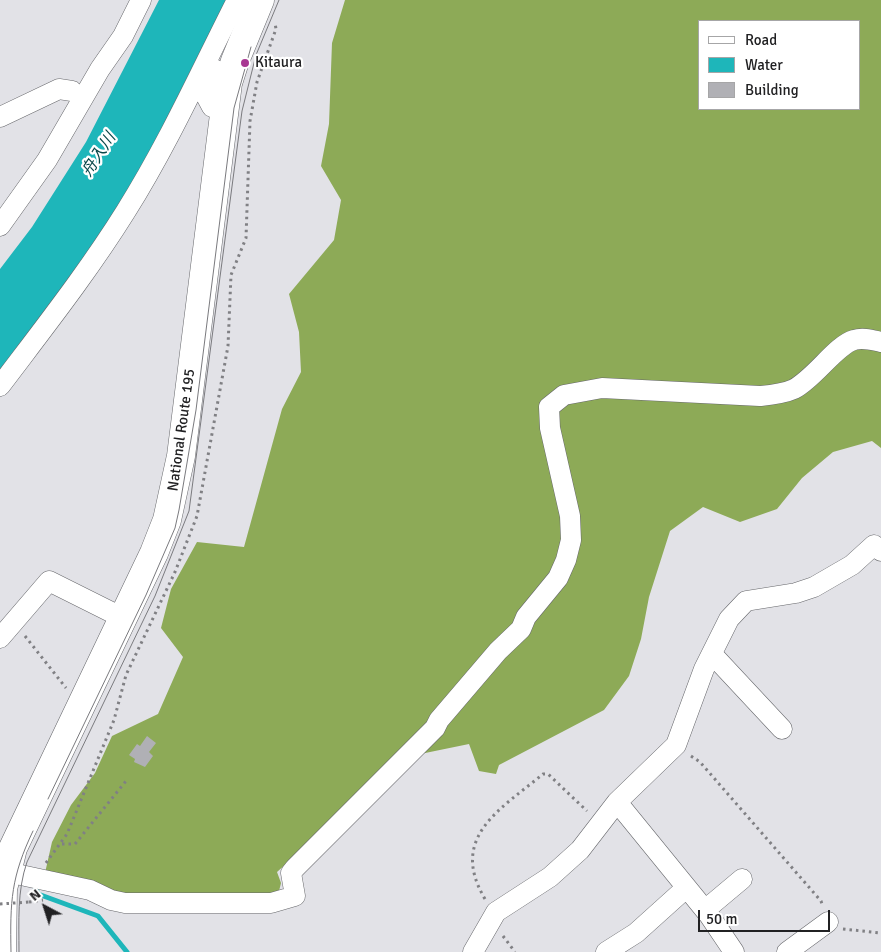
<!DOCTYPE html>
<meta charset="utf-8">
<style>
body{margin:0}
#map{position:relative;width:881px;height:952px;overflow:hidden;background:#e2e2e7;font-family:Signika,sans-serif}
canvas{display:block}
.legend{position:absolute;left:698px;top:20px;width:162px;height:90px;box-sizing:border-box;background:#fff;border:1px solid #a6a6a7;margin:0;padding:6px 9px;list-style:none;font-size:15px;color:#212123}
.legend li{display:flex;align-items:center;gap:10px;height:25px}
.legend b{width:25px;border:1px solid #a6a6a7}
.north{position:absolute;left:20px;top:882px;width:50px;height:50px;-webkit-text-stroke:4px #fff;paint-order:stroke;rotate:320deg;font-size:14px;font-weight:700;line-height:20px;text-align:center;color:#212123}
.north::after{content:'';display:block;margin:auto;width:18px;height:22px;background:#212123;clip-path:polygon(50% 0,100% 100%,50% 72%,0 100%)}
.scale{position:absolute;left:698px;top:910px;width:132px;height:22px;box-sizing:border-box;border:2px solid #212123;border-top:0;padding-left:6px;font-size:15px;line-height:18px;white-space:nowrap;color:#212123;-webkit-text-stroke:4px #fff;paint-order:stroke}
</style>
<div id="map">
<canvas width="881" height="952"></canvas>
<ul class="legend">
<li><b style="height:6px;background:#fff"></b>Road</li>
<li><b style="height:14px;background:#1eb6ba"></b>Water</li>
<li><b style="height:14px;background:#b0b0b5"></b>Building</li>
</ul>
<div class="north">N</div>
<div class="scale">50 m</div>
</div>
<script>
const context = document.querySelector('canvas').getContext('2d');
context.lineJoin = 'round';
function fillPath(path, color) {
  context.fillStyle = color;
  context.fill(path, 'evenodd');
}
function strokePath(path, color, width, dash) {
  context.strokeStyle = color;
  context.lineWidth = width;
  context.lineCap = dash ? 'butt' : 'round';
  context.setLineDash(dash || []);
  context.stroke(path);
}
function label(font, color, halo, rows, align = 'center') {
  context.font = font + ' Signika,"Noto Sans JP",sans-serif';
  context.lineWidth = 4.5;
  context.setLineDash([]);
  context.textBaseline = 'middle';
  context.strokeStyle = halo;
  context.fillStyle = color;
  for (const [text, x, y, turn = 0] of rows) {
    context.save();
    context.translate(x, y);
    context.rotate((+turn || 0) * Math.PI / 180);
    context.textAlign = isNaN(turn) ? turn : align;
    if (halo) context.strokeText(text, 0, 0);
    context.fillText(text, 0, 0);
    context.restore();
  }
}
const forest = new Path2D(`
 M 345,0 L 881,0 L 881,448 L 872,441 L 833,452 L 802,478 L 777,509 L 740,522 L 703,507 L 670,531 L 649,597 L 641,639 L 629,676 L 604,710 L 499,765 L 496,774 L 479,771 L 469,744 L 396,759 L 331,823 L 277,872 L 281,883 L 278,895 L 119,895 L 45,873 L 52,842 L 71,805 L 95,773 L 112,736 L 158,714 L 183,657 L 161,628 L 171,589 L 197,542 L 244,547 L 282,409 L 301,372 L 299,332 L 289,294 L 334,240 L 341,200 L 321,166 L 329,124 L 332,43 ZM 700,21 L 860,21 L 860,109 L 700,109 Z`);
const water = new Path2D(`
 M 159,0 L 229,0 L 139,176 L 83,264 L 0,373 L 0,269 L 32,227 L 86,142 Z`);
const stream = new Path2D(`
 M 35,887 L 38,894 L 98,916 L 127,952`);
const building = new Path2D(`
 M 147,736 L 156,743 L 149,752 L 153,756 L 145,767 L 134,762 L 135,759 L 129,755 L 137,744 L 140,746 Z`);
const path = new Path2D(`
 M 25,636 L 66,688
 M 691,756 L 700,762 L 821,901 L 823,907
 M 62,844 L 75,844 L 126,781
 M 46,863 L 67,834 L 114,720 L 126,675 L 175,572 L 197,516 L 228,346 L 231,275 L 246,238 L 250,121 L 257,82 L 276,29 L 275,23
 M 485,899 C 448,837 501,809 543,774 L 548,774 L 587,811
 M 29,902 L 43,900
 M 843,929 L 881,933
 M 503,936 L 515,952`);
const street = new Path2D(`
 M 214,69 L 205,94 L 212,107 L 225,111
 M 0,117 L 59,89 L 72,91
 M 0,226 L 47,160 L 100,69 L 123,36 L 141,0
 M 0,386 C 43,329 88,272 126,211 C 168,144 201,71 237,0
 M 0,638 L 49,581 L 123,618
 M 712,654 L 782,729
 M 617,802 L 709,915 L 734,952
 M 7,872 L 90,890 L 111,900 L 125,903 L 271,903 L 295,896 L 291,873 L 295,868 L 435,728 L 439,720 L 498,651 L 521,629 L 526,617 L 558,578 L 566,560 L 571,540 L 570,516 L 550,428 L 549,407 L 564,395 L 602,388 L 760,396 C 771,395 783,394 794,389 C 815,378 836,345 854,340 C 863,337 872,340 881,342
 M 705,910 L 742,879
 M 473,952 L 496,912 L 550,877 L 580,850 L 617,802 L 676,745 L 704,669 L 729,619 L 746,601 L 796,593 L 814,587 L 852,565 L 874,545 L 881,551
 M 606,952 L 636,933 L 686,888
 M 787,952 L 828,922`);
const highway = new Path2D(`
 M 2,952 L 3,889 L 13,848 L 154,553 L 167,520 L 181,456 L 228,83 L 235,61 L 260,0`);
const tram = new Path2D(`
 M 48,799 L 146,595 L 175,528 L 179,510 L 196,410 L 234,108 L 251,47
 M 11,952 C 10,901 11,877 33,831
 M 19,952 C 19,921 17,891 27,862 L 155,596 L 189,511 L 242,111 L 256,55 L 279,0`);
const pathBridge = new Path2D(`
 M 0,904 L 29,902`);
const markers = [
 [245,63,5,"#a83792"]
];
const poiNames = [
 ["Kitaura",255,63]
];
const streetNames = [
 ["National Route 195",182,430,-82]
];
const waterNames = [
 ["舟入川",99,155,-57]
];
fillPath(forest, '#8daa57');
fillPath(water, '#1eb6ba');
strokePath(stream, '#1eb6ba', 5);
fillPath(building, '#b0b0b5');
strokePath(street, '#66676b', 21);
strokePath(highway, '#66676b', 29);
strokePath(path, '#808084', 3, [2.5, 4]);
strokePath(street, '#fff', 20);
strokePath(highway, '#fff', 28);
strokePath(tram, '#7a7a7e', 1);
strokePath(pathBridge, '#808084', 3, [2.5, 4]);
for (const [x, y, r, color] of markers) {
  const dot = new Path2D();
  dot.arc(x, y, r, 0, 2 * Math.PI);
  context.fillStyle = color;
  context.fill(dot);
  strokePath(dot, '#fff', 2);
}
label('15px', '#212123', '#fff', poiNames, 'left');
label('15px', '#212123', '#fff', streetNames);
label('italic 16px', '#0a484a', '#fff', waterNames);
</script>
